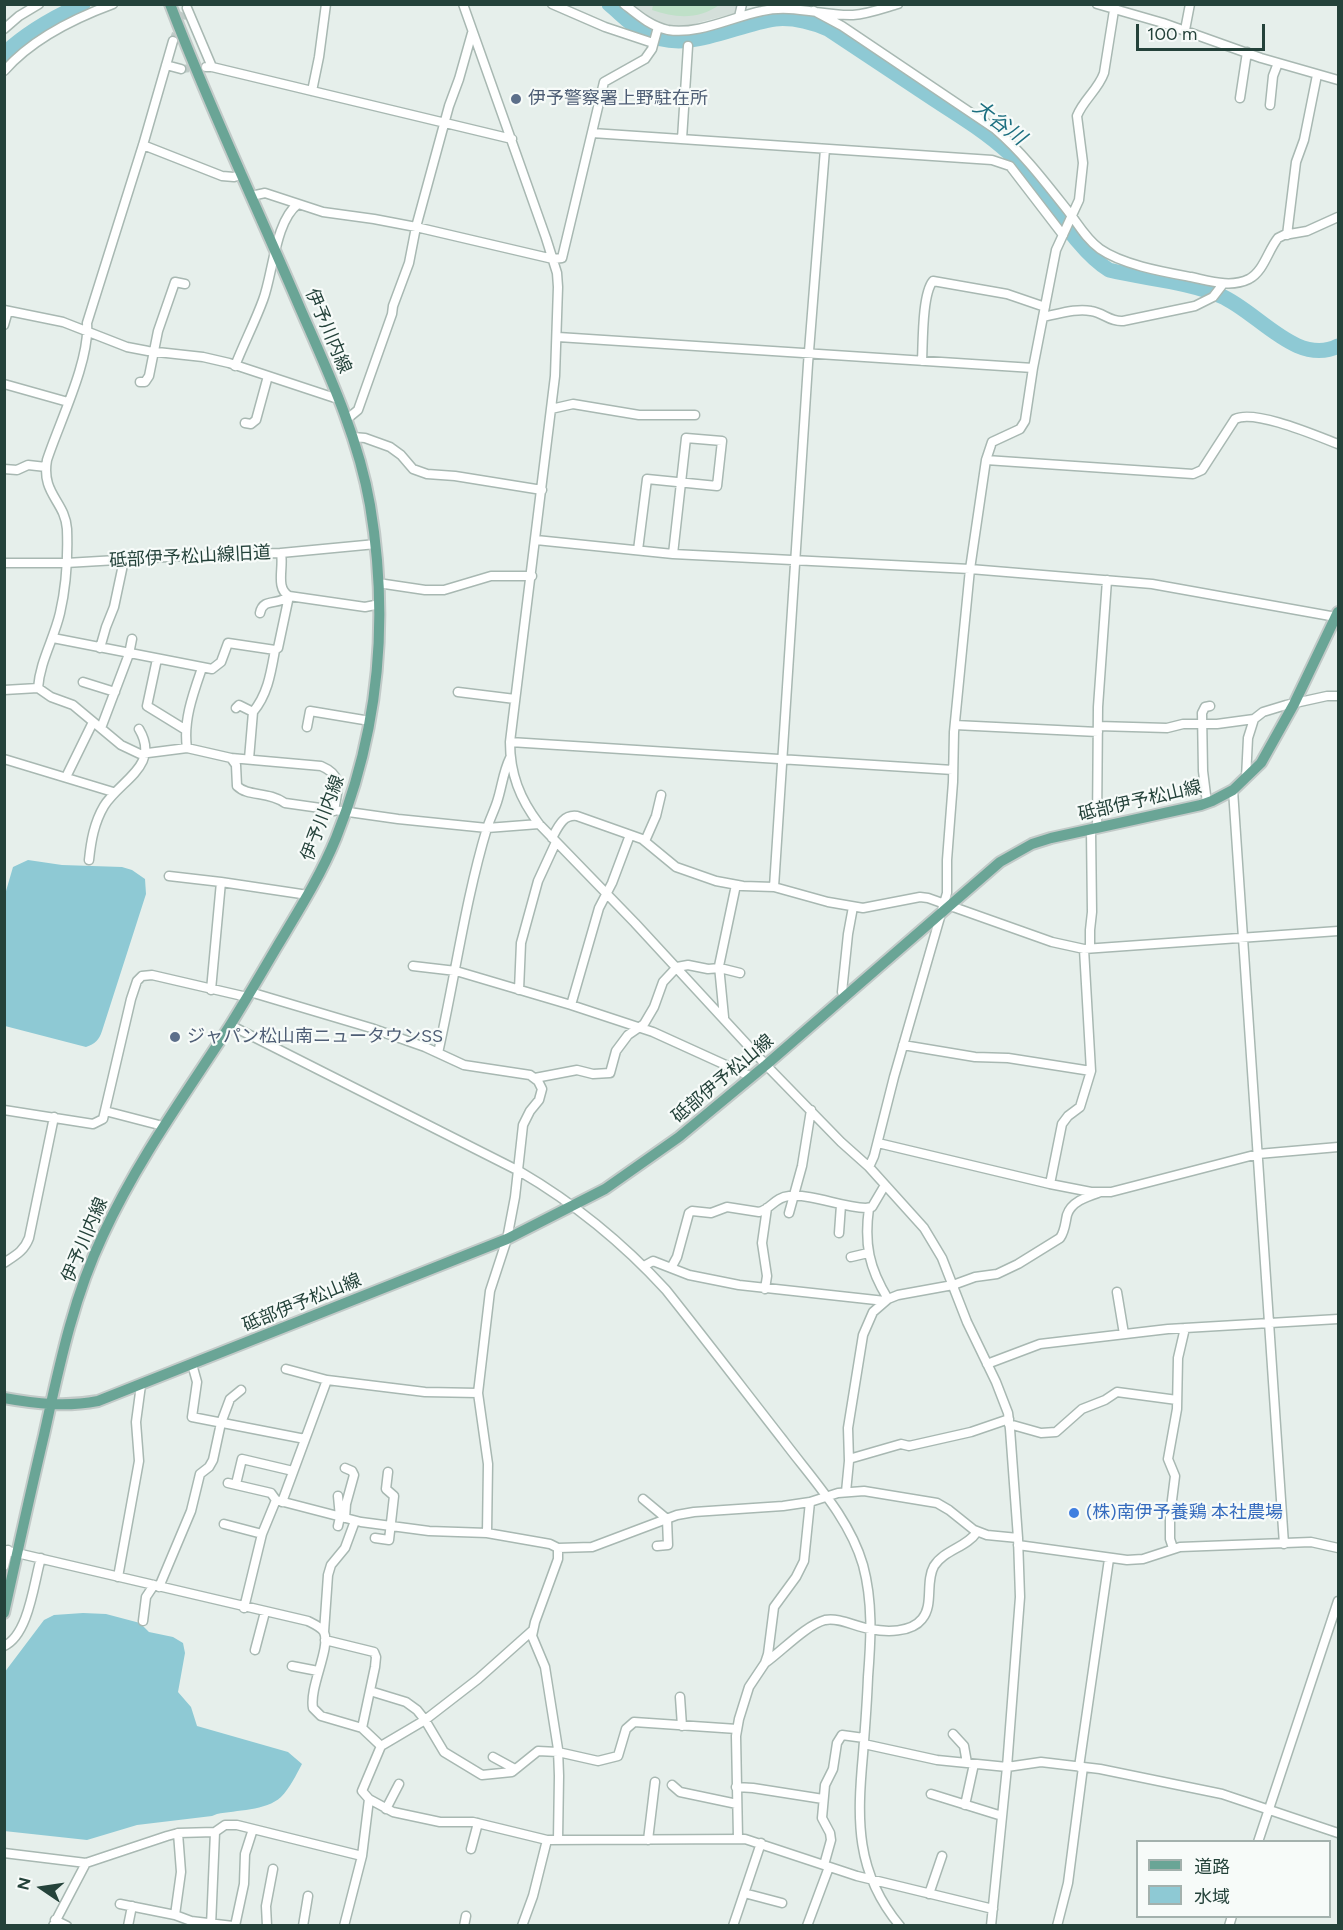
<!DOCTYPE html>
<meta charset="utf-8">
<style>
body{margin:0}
#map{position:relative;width:1343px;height:1930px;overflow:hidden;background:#e6efeb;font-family:Figtree,"Noto Sans JP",sans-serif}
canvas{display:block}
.frame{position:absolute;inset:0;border:6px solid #24423a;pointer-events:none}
.legend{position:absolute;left:1136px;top:1840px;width:195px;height:78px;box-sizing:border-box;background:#f7fbf9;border:2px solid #a3b1ad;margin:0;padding:8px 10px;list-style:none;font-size:18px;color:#24423a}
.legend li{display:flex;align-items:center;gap:12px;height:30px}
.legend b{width:30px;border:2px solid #a3b1ad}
.north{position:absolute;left:12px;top:1858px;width:60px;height:60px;-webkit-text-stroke:4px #f7fbf9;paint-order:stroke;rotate:283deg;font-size:16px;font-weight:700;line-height:24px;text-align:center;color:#24423a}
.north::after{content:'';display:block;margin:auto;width:21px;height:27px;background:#24423a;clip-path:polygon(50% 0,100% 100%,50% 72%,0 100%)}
.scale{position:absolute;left:1136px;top:24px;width:129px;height:27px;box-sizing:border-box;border:3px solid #24423a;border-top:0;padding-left:8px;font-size:18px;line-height:21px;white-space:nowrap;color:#24423a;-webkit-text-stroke:4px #f7fbf9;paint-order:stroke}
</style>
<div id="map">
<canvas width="1343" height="1930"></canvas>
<div class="frame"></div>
<ul class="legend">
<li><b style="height:8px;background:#6aa596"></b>道路</li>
<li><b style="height:16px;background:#8ec9d4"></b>水域</li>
</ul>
<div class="north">N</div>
<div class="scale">100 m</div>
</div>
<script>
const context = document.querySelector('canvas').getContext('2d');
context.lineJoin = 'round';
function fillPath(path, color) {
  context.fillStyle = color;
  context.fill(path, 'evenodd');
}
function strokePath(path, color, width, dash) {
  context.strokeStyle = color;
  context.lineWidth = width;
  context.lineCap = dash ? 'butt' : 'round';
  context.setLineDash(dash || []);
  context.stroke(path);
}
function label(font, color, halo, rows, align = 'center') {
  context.font = font + ' Figtree,"Noto Sans JP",sans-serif';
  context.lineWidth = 4.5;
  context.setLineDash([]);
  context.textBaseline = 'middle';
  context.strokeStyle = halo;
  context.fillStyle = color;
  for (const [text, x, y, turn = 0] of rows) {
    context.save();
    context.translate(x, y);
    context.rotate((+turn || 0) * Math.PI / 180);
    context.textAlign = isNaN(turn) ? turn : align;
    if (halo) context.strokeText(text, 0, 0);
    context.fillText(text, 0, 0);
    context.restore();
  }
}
const built = new Path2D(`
 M 629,5 L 739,5 L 736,13 L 682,27 L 669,27 L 654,22 Z`);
const green = new Path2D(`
 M 653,5 L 653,4 L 719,5 C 699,20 675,18 652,10 Z`);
const water = new Path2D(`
 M 28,860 L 62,865 L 122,867 L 132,870 L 145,879 L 146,894 L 102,1031 C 99,1040 95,1044 86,1047 L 5,1026 L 4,898 L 13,867 Z
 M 83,1613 L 106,1614 L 140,1623 L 149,1632 L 173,1637 L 183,1643 L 185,1653 L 178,1692 L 191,1707 L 197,1726 L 288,1752 L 302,1764 C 296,1775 290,1788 281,1797 C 266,1811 236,1810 217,1814 L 212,1816 L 137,1825 L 87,1840 L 4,1831 L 4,1673 L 44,1620 L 54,1615 Z`);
const river = new Path2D(`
 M 609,4 C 621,14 632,26 645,33 C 686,55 733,25 775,19 C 794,17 811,22 828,29 C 864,53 899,76 935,100 C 960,116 986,132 1009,153 C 1045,185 1069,245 1109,270 C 1146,279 1186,281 1221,296 C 1257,311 1297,367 1338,346
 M 4,54 C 27,32 54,17 83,4`);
const minorTunnel = new Path2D(`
 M 173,41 L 184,13
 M 181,69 L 206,67`);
const minor = new Path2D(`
 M 463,4 L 546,238 L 557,273 L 558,287 L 555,376 L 510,742 C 510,774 520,799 539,824 L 635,923 L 766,1065 L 841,1142 L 869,1167 L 924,1228 L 942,1258 L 967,1322 L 996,1382 L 1008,1413 L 1010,1429 L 1018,1538 L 1020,1597 L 1007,1767 L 991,1926
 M 552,4 L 605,27 L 653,43
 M 624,4 C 638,15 650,26 668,30 C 698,35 732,17 762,11 C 793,4 822,16 853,15 C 868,14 884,8 898,4
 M 1097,4 L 1163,23 L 1261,58 L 1338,80
 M 187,8 L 212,67
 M 814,11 L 842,26 L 995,129 C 1023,153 1045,182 1068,211 C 1078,224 1086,239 1100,249 C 1123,265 1164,272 1191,277 C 1210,281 1231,288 1249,279 C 1264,271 1268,250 1278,238 L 1284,235 L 1307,231 L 1338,217
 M 739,17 L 742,4
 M 4,29 L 19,16 L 39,4
 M 1185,30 L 1190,4
 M 166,65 L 181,69
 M 206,67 L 212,67 L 512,139
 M 4,71 C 31,40 75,18 113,4
 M 312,91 L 319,57 L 326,4
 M 1240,98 L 1247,52
 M 1270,105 L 1273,76 L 1278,63
 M 592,133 L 992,160 L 1010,166 L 1063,235
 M 682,139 L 688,46
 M 143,145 L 222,176 L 234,177 L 242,174
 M 251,196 L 265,193 L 323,212 L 374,219 L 416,227 L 553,259 L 562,258 L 604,82 L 645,59 L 652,49 L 658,27
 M 1287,235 L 1296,162 L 1304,140 L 1317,75
 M 4,310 L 63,322 L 127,347 L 148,351 L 203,357 L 229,363 L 338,399
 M 1043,317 C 1059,314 1076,308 1091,311 C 1104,313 1110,322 1123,321 L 1195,306 L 1213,297 L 1223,284
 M 4,325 L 8,311
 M 558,337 L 1033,368
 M 922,361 C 923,343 922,294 933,281 L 1007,294 L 1045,307
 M 235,366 C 244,343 255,322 263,300 C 273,274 275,221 298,204
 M 140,382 L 145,382 L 149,376 L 158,331 L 175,282 L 185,284
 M 4,384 L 68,402
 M 551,409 L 573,404 L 639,415 L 695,415
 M 347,419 L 358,410 L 392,314 L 393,306 L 409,263 L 416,227 L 449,106 L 459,79 L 472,33
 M 245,423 L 251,424 L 256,420 L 268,376
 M 353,437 L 365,438 L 390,447 L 401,455 L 413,469 L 427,474 L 455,476 L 542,490
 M 986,460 L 1193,474 L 1202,470 L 1235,419 C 1255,409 1317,436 1338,444
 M 4,469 L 17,470 L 28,465 L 46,467
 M 536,540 L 673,554 L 970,569 L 1152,584 L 1336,617
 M 638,550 L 647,479 L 717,486 L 722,441 L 686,438 L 673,554
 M 281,553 C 284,568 275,588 289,596 L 365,607 L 380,604
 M 4,563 L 66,563 L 219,554 L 281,553 L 376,544
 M 378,583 L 425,590 L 444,590 L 491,576 L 532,576
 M 260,613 C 263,597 279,606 289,596
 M 53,638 L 212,669 L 221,662 L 228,643 L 275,650 L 278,648 L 289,596
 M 100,648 L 106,627 L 114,607 L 124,560
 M 157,659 L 147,706 L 186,730
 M 83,682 L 115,692
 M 38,688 C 40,661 54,639 60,613 C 66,587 68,556 67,529 C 65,501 41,494 47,460 C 59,423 90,361 87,323 L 143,145 L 173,41
 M 4,690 L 38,688 L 51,697 L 73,705 L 121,745 L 140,754 L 187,748 L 231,758 L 236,765 L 237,786 C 248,797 268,791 285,803 L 398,819 L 487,828 L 539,824
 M 458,692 L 515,699
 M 236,708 L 239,705 L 253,712 C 268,694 271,672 275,650
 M 955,725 L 1098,732
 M 1098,726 L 1167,728 L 1183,724 L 1217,724 L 1254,719 L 1263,712 L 1286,705 L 1327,696 L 1338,696
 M 307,727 L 310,711 L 370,721
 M 101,728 L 129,654 L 132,639
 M 510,742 L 953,770
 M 187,748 C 183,721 193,694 202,668
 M 231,758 L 321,766 C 345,776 337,790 334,811
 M 4,759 L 113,792
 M 249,759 L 253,712
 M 66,777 L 93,722
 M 1246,778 L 1248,738 L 1254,719
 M 1233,790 L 1284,1544
 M 1207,803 L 1203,771 L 1202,713 L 1205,707 L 1210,706
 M 1097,828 L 1098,707 L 1107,580
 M 552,838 C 558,827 563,814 577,816 L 642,839 L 676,867 L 716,881 L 743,886 L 774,887 L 828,902 L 863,908 L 920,897 L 928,898 L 1052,942 L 1084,949 L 1338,931
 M 645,841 L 656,816 L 661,795
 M 89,860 C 91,841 94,823 104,806 C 120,780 161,766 139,729
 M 169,876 L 221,882
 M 774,887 L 808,364 L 825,149
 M 1090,948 L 1090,930 L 1092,912 L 1091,830
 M 413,966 L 456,971 L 571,1005 L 653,1032 L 752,1077
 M 211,990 L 221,882 L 308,895
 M 519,990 L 521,943 L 538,881 L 556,842
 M 250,992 L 371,1028 L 425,1047 L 464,1065 L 530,1075 L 538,1081 L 542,1089 L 539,1100 L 530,1111 L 523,1125 L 515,1197 L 507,1239 L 490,1291 L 478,1393 L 488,1464 L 487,1533
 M 845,996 L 842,992 L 848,934 L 853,907
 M 571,1005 L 599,908 L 612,883 L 630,835
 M 724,1017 L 719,966 L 736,885
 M 230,1025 L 519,1171 C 574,1203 622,1242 666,1290 C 705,1339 744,1390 783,1440 C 812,1479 849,1517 863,1565 C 873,1602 871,1639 868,1677 C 867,1703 865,1729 863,1754 C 857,1820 855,1872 900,1926
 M 903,1045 L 975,1057 L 1008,1058 L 1091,1071
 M 438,1053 C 455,978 465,901 487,828 C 490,819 494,811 497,802 C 502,787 503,772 510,758
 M 535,1078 L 577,1070 L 593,1074 L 610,1073 L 616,1051 L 628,1035 L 644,1024 L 654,1007 L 663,982 L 677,967 L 688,965 L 708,969 L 720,968 L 740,973
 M 4,1110 L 93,1124 L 103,1119 L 131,999 L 137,981 L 142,976 L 152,975 L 247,997
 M 105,1111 L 163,1126
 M 878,1143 L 1050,1184 L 1091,1192 L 1111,1192 L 1258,1154 L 1338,1147
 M 869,1167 L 874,1156 L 894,1077 L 947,893 L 947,860 L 953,782 L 954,732 L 970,569 L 986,460 L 992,442 L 1020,429 L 1025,421 L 1033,368 L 1056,250 L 1079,200 L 1083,163 L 1077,116 C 1083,100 1098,90 1104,73 L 1115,4
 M 1050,1184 L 1062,1124 L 1068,1116 L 1080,1107 L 1091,1071 L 1084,949
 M 869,1208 C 864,1244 869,1268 888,1299
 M 789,1213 L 802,1166 L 811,1110
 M 839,1233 L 841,1205
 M 851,1257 L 868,1253
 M 4,1263 C 16,1255 24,1251 29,1238 L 54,1117
 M 644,1266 L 653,1261 L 689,1275 L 739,1285 L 885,1301
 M 671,1268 L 677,1257 L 689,1213 L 692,1211 L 711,1213 L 727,1207 L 759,1212 C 771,1209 775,1197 789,1196 C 814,1194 840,1207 866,1208 L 872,1207 L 885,1185
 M 765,1289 L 767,1276 L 762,1243 L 767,1208
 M 1117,1292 L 1124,1334
 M 192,1364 L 197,1382 L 192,1417 L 305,1439
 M 987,1364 L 1040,1344 L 1168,1329 L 1338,1319
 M 286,1369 L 327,1380
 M 1009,1424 L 1041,1433 L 1056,1432 L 1082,1409 L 1105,1400 L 1117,1392 L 1177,1400
 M 849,1459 L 901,1444 L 909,1446 L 971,1432 L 1009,1419
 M 228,1483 L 271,1493 L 276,1500
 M 236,1484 L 242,1459 L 293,1471
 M 846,1492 L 849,1461 L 848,1428 L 863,1335 L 873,1312 L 888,1299 L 898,1295 L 953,1285 L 975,1277 L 997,1274 L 1018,1264 L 1060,1238 C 1065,1231 1065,1224 1067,1215 C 1071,1202 1086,1197 1098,1193
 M 338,1496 L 340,1517 L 338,1526
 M 643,1499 L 667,1519 L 668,1545 L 657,1546
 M 282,1502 L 327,1380 L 425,1392 L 478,1393
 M 345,1518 L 346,1504 L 354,1475 L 352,1471 L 345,1468
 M 224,1524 L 262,1534
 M 375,1538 L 389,1540 L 394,1496 L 386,1489 L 388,1472
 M 1018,1545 L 1127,1560 L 1143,1559 L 1180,1547 L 1311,1542 L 1338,1548
 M 1173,1548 L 1170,1539 L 1170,1516 L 1175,1476 L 1168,1459 L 1177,1409 L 1178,1358 L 1185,1328
 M 4,1550 L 308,1621 C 314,1624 321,1627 324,1632 C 331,1648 309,1687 313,1708 L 321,1716 L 362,1728 L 381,1746 L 362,1791 L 369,1799 L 393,1812 L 440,1822 L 473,1822 L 547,1840 L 745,1839 L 857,1876 L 993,1909
 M 4,1566 L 8,1550
 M 118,1577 L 139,1461 L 136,1422 L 141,1385
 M 159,1587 L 191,1511 L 200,1474 L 209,1467 L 213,1460 L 221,1423 L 230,1399 L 241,1390
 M 244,1608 L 262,1534 L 276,1500 L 361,1522 L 429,1531 L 487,1533 L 550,1544 L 558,1548 L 592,1547 L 677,1515 L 694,1512 L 783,1506 L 810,1502 L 838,1493 L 864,1491 L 937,1503 L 949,1510 L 974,1530 L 987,1535 L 1018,1538
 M 143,1621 L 146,1597 L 154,1585
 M 324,1632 L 328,1575 L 331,1565 L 345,1548 L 355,1521
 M 325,1640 L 374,1652 L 376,1657 L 375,1667 L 362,1728
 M 4,1646 C 29,1635 34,1581 41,1558
 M 255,1650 L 265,1612
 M 765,1663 C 782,1651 806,1625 825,1620 C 839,1617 856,1627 870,1629 C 886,1632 911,1633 922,1619 C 934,1605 925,1582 934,1566 C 944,1550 967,1547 977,1532
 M 292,1666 L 318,1671
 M 370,1691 L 406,1702 L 417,1710 L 425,1720 L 444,1752 L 482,1775 L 512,1772 L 538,1751 L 558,1752 L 598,1761 L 618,1756 L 626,1729 L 634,1722 L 737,1729
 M 680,1697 L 682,1726
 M 953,1734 L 964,1746 L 967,1763
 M 864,1744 L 937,1760 L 1007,1767 L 1041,1762 L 1100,1769 L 1222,1794 L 1338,1833
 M 381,1746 L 425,1720 L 478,1679 L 533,1630
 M 493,1757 L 515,1769
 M 1079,1767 L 1109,1559
 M 672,1785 L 680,1792 L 737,1804
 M 736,1787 L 753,1788 L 823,1799
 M 931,1794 L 1002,1816
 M 965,1805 L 974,1764
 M 386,1809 L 399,1784
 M 178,1833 L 181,1872 L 175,1915 L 191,1921 L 233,1926
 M 738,1838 L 736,1736 L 739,1719 L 749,1687 L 765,1663 L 768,1654 L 774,1607 L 796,1577 L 804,1561 L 810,1502
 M 558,1840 L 559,1776 L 558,1749 L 545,1667 L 532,1636 L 535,1622 L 558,1559 L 558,1548
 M 648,1840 L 655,1782
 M 1258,1842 L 1338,1601
 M 471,1849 L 478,1823
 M 4,1853 L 86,1863 L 167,1836 L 178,1833 L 215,1832
 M 824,1865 L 831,1840 L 830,1833 L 822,1818 L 825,1785 L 833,1769 L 837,1743 L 842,1735 L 864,1738
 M 744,1893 L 782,1903
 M 929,1894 L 942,1856
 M 120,1904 L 175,1915
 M 55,1920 L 67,1926
 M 53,1926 L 86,1863
 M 128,1926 L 132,1906
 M 211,1926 L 215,1832 L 225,1825 L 237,1825 L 362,1856
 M 235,1926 L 244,1884 L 245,1854 L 253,1829
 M 267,1926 L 266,1906 L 273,1869
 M 303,1926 L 308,1896
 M 344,1926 L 362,1856 L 369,1799
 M 464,1926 L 466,1916
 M 522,1926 L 533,1896 L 547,1840
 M 733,1926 L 761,1843
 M 807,1926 L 829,1867
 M 1057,1926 L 1068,1883 L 1083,1767
 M 1229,1926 L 1232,1916`);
const major = new Path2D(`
 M 4,1398 C 37,1404 66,1407 98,1401 L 507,1239 L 605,1189 L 679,1137 L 766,1065 L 1000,862 L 1032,844 L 1051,838 L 1201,805 L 1212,801 L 1233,790 L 1261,763 L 1294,704 L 1338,612
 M 4,1613 C 17,1554 30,1494 44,1435 C 59,1367 73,1298 103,1235 C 137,1161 185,1095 229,1027 C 246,1000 262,972 278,945 C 299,910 321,875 336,838 C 379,731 389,618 370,505 C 358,436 328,372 300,308 C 257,207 209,107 170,4`);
const markers = [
 [516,99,6,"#5c6f8a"],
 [175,1037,6,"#5c6f8a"],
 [1074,1513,6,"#3f7fe0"]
];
const serviceNames = [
 ["伊予警察署上野駐在所",528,99],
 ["ジャパン松山南ニュータウンSS",187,1037]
];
const streetNames = [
 ["伊予川内線",328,331,67],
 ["砥部伊予松山線旧道",190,557,-3],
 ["砥部伊予松山線",1140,801,-13],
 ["伊予川内線",323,818,-69],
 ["砥部伊予松山線",723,1079,-40],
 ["伊予川内線",85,1240,-67],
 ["砥部伊予松山線",302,1303,-22]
];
const shopNames = [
 ["(株)南伊予養鶏 本社農場",1086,1513]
];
const waterNames = [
 ["大谷川",999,123,37]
];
fillPath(built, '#d4dfda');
fillPath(green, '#bfe0c8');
fillPath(water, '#8ec9d4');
strokePath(river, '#8ec9d4', 15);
strokePath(minorTunnel, '#bfccc8', 8, [8, 4]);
strokePath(minor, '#a8b8b2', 11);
strokePath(major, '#c2cac8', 14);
strokePath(minor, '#fff', 8);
strokePath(major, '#6aa596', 10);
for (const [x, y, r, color] of markers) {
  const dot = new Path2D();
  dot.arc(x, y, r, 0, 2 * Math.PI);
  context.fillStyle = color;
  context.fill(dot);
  strokePath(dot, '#f7fbf9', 2);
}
label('18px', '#4e5e75', '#f7fbf9', serviceNames, 'left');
label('18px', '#24423a', '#f7fbf9', streetNames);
label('18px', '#366cbe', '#f7fbf9', shopNames, 'left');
label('italic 20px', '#1c6f80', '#f7fbf9', waterNames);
</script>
